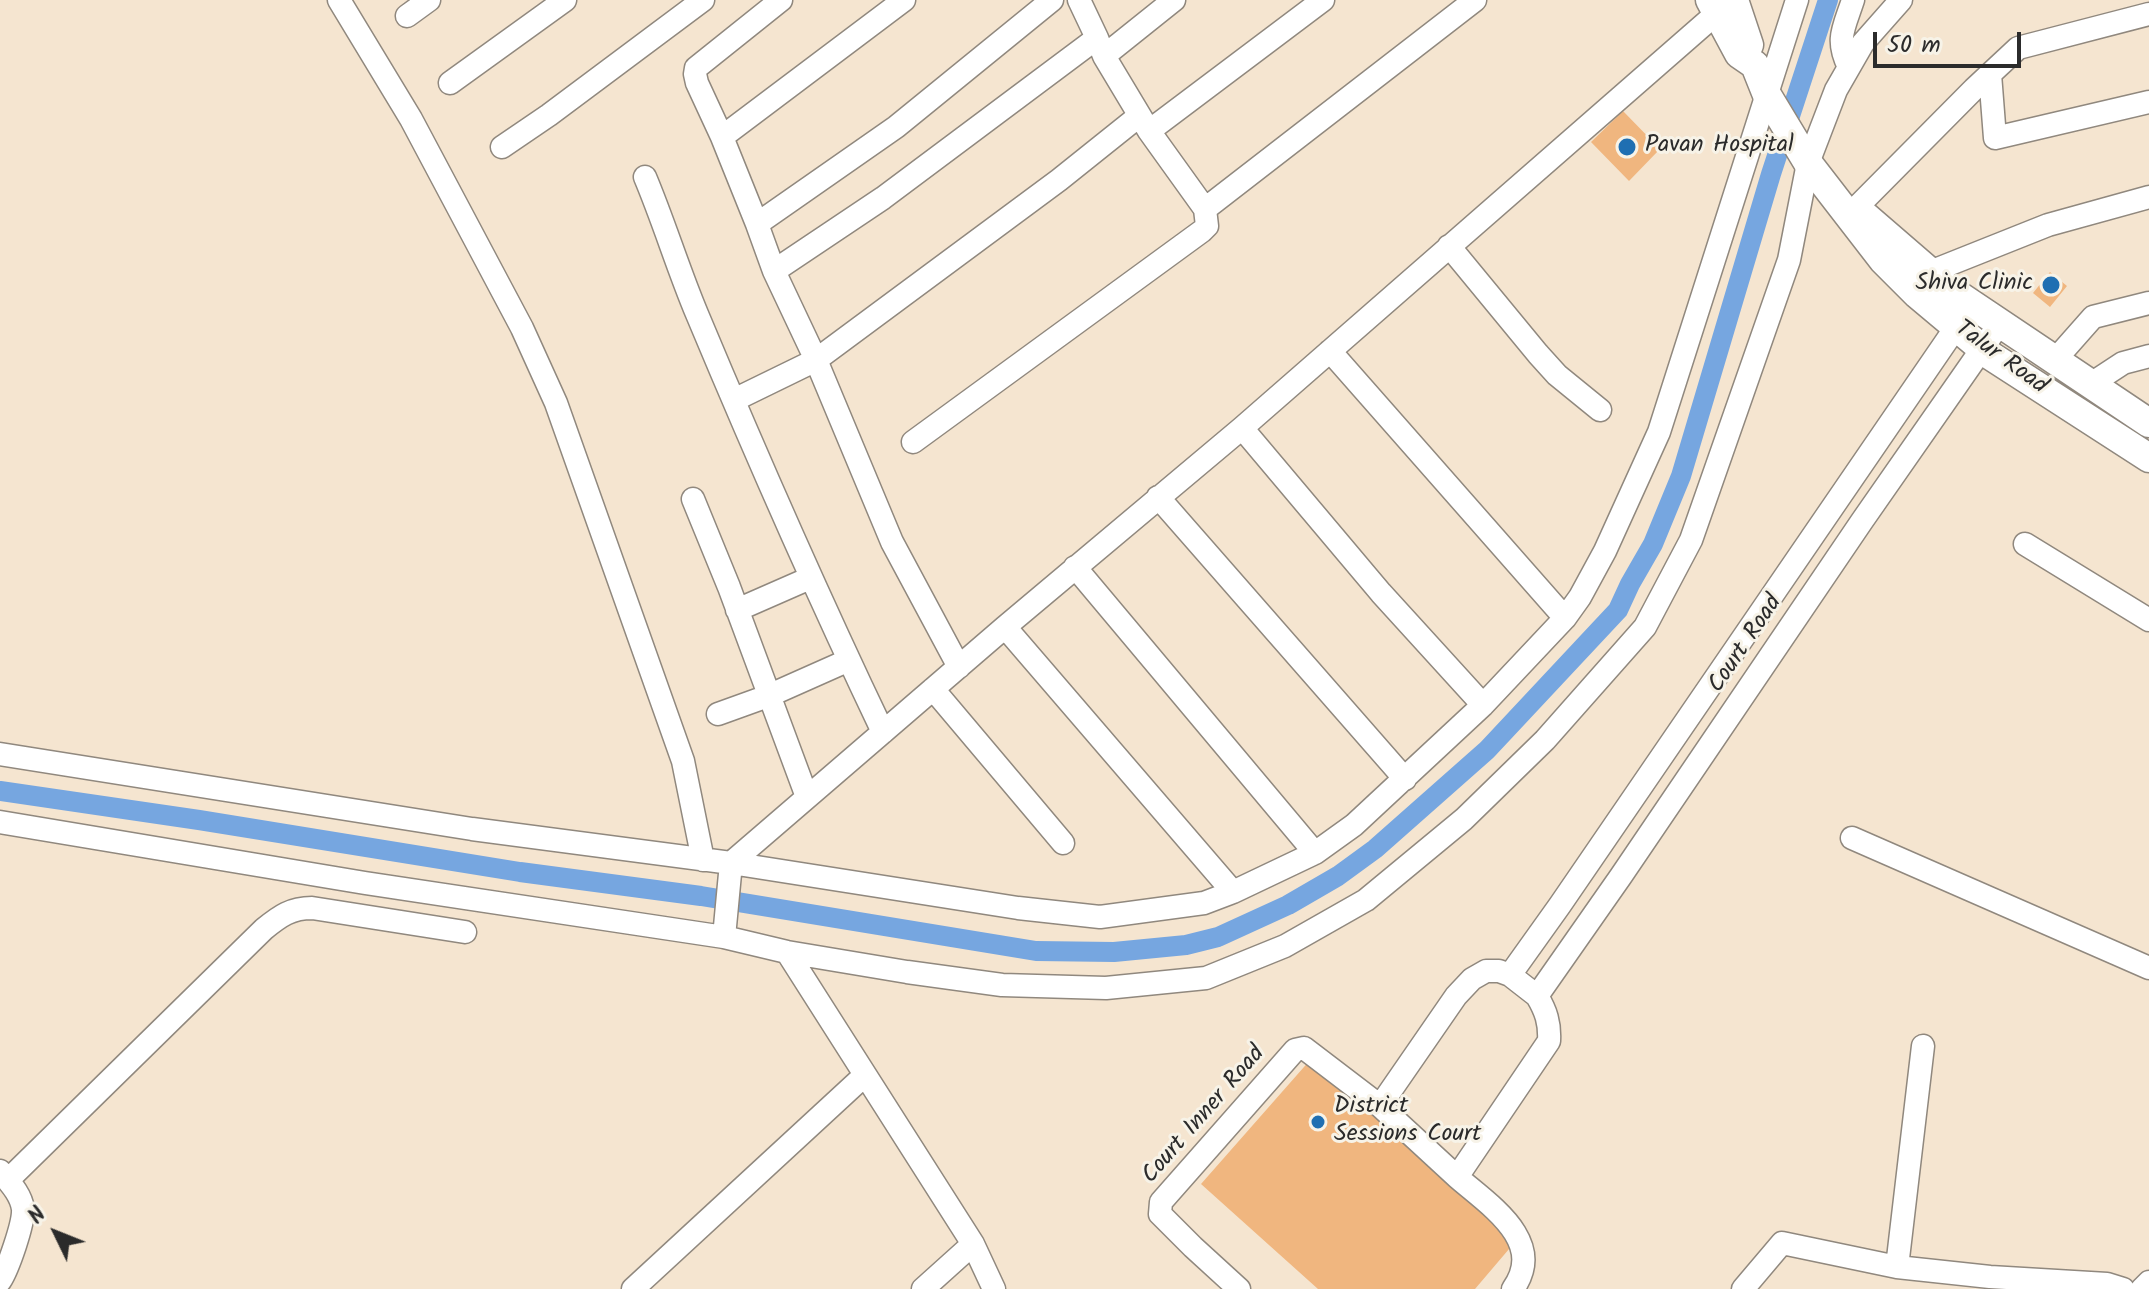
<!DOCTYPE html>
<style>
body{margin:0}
#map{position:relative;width:2149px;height:1289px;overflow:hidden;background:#f5e5d0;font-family:Kalam,sans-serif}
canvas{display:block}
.north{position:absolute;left:16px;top:1193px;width:80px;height:80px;-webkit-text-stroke:6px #f7f3e8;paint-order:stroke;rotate:313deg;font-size:22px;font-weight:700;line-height:32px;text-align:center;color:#2b2b2b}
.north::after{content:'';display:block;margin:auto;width:28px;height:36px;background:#2b2b2b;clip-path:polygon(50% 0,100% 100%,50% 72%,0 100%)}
.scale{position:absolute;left:1873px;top:32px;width:148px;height:36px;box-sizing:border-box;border:4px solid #2b2b2b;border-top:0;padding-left:10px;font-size:24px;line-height:28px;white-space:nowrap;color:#2b2b2b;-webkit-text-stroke:6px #f7f3e8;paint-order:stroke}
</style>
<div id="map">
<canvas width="2149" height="1289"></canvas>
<div class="north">N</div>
<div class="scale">50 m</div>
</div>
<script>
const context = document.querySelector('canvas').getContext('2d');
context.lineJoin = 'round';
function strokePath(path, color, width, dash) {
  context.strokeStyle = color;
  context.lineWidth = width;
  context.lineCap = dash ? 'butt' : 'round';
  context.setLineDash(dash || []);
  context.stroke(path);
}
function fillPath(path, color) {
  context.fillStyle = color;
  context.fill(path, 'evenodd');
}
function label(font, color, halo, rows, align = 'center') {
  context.font = font + ' Kalam,sans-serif';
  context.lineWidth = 6;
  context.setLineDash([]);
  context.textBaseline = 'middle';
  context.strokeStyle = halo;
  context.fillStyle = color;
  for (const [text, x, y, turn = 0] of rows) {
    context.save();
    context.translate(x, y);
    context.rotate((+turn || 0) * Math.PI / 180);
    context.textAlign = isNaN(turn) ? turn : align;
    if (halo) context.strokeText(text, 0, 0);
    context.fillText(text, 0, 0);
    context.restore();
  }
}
const canal = new Path2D(`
 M 0,791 L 199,820 L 520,872 L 701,896 L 1036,951 L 1114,952 L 1186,945 L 1218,937 L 1288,905 L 1338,876 L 1375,849 L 1487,750 L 1618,610 L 1630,584 L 1653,544 L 1681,476 L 1771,174 L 1828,0`);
const building = new Path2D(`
 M 1623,111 L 1660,149 L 1629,181 L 1591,142 Z
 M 2050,272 L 2067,286 L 2050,307 L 2033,293 Z
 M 1311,1059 L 1515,1242 L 1475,1289 L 1318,1289 L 1201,1184 Z`);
const minor = new Path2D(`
 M 339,0 L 411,119 L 522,328 L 556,403 L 683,761 L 703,860
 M 904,0 L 722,137 L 757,224 L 896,127 L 1052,0
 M 1079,0 L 1097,38
 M 407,16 L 429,0
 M 1104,56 L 1149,131 L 1205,209 L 1475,0
 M 1849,67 C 1835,39 1844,28 1853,0
 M 1990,74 L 1995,138 L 2149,102
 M 450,83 L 565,0
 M 1149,131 L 1323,0
 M 722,137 L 697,83 L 695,74 L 696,68 L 781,0
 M 502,147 L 549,115 L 703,0
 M 645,177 C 664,222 678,269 697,314 C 756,455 817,594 883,732
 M 1856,208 L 1974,89 L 2018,48 L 2149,14
 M 757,224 L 774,271 L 883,198 L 1097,38 L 1104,56 L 1174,0
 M 1449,246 L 1538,354 L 1557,375 L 1600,410
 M 774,271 L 816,360 L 1059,180 L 1139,116
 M 1930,272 L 2048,225 L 2149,197
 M 1330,351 L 1565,618
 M 2055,360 L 2093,317 L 2149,303
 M 2091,384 L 2123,363 L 2149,356
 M 734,400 L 816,360 L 892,542 L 959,667
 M 1242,428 L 1381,593 L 1483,705
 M 913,442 L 1202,231 L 1207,226 L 1205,209
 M 1158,497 L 1405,779
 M 693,499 L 729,587 L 807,797
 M 2025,544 L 2149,620
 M 1075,567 L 1315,853
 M 737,610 L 810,578
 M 1005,627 L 1233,892
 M 933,689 L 1063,843
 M 718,714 L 768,696 L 849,660
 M 0,754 L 472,829 L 731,863 L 1018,908 L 1100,917 L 1204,903 L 1233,892 L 1315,853 L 1354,825 L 1483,705 L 1565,618 L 1580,597 L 1605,551 L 1659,432 L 1797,0
 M 0,822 L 365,883 L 724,937 L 787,952 L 907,972 L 1002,985 L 1106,988 L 1206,978 L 1285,946 L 1366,900 L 1464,819 L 1545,740 L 1645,627 L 1691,540 L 1789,260 L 1808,163 L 1836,90 L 1863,43 L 1901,0
 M 1852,838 L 2149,968
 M 724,937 L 731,863 L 1005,627 L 1242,428 L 1717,13
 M 787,952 L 973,1244 L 994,1289
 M 1510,975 L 1560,905 L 1965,314
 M 1537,996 L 1510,975 L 1499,971 L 1486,971 L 1472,979 L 1456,996 L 1380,1106 L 1457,1177 L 1549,1041 C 1550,1023 1546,1011 1537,996 L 1621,876 L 1862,521 L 2000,323
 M 0,1171 C 9,1182 21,1194 23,1209 C 24,1223 8,1269 0,1281
 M 1457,1177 C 1489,1205 1547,1241 1513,1289
 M 8,1180 L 264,929 C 280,916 291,908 312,908 L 465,932
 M 1897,1267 L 1923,1046
 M 633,1289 L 865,1075
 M 923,1289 L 973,1244
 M 1239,1289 L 1193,1247 L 1160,1214 L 1161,1202 L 1295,1050 L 1304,1048 L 1380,1106
 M 1743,1289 L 1782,1243 L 1897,1267 L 1990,1277 L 2107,1284 L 2123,1289
 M 2142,1289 L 2149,1282`);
const major = new Path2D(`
 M 1710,0 L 1739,54 L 1755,65 L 1767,95 L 1808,163 L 1883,260 L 1917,294 L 1991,356 L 2149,458
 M 1734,0 L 1749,45
 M 1864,215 L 1952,291 L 2149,423`);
const markers = [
 [1627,147,10,"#1f6fb2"],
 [2051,285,10,"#1f6fb2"],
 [1318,1122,8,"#1f6fb2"]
];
const poiNames = [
 ["Pavan Hospital",1645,147],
 ["Shiva Clinic",2033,285,"right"],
 ["District",1334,1108],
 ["Sessions Court",1334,1136]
];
const streetNames = [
 ["Talur Road",2000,359,36],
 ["Court Road",1747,645,-56],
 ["Court Inner Road",1205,1116,-49]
];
strokePath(canal, '#76a6e0', 20);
fillPath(building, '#f0b67f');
strokePath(minor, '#90887e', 25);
strokePath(major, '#90887e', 31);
strokePath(minor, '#fff', 22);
strokePath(major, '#fff', 28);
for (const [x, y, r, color] of markers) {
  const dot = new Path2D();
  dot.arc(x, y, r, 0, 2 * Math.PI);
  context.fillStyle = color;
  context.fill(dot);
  strokePath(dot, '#f7f3e8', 3);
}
label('24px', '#2b2b2b', '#f7f3e8', poiNames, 'left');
label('24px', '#2b2b2b', '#f7f3e8', streetNames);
</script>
